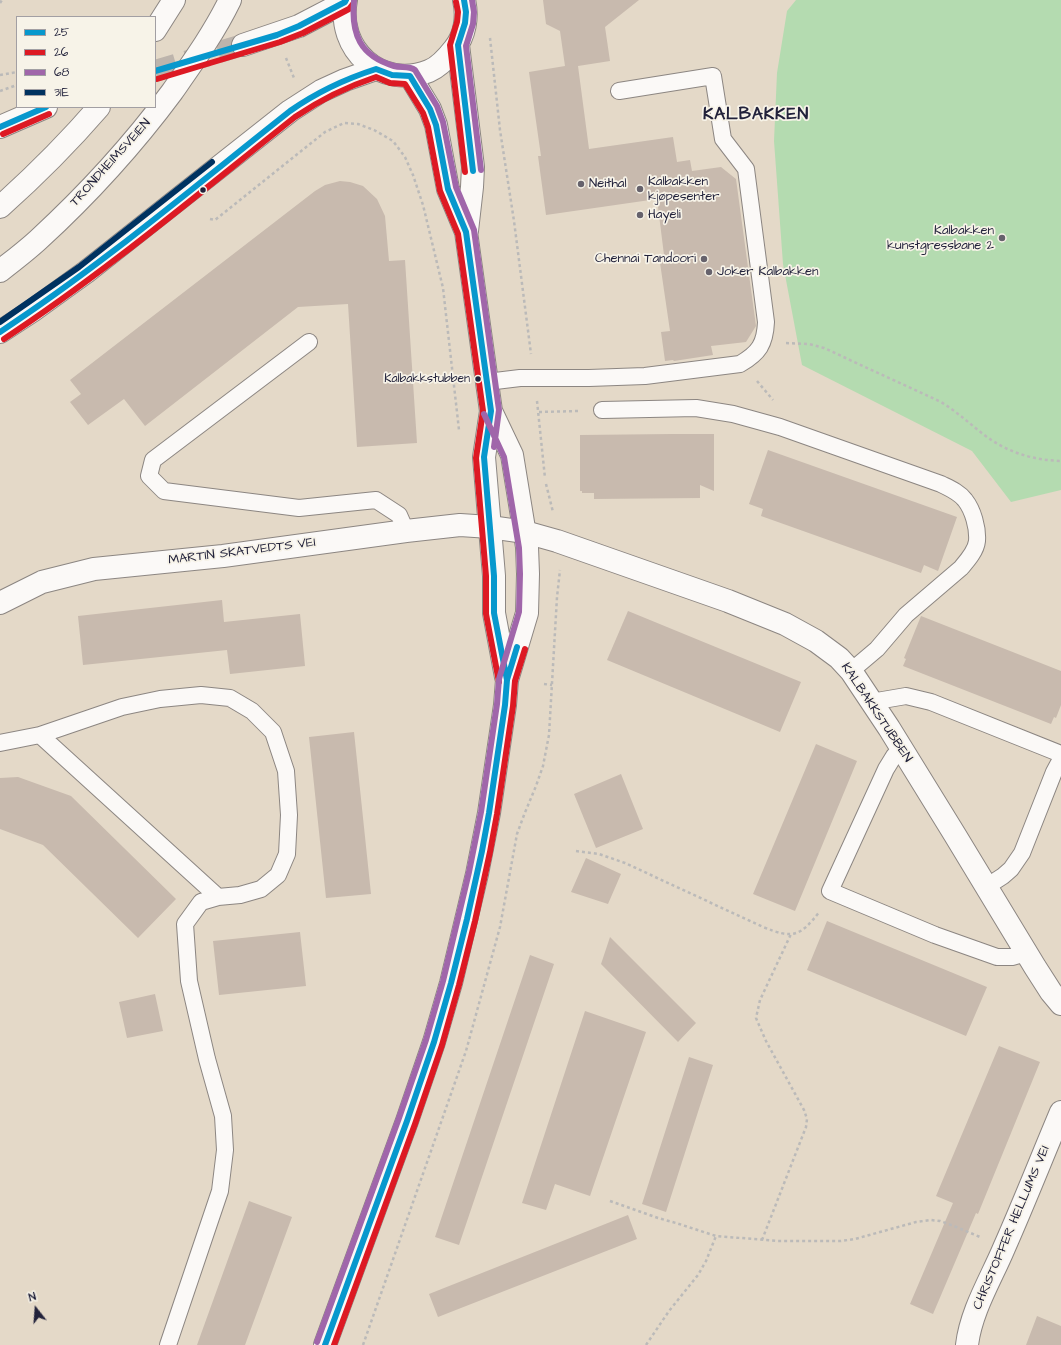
<!DOCTYPE html>
<meta charset="utf-8">
<style>
body{margin:0}
#map{position:relative;width:1061px;height:1345px;overflow:hidden;background:#e4d9c8;font-family:"Architects Daughter",sans-serif}
canvas{display:block}
.legend{position:absolute;left:16px;top:16px;width:140px;height:92px;box-sizing:border-box;background:#f7f3e8;border:1px solid #a29fa3;margin:0;padding:5px 7px;list-style:none;font-size:12px;color:#22223b}
.legend li{display:flex;align-items:center;gap:8px;height:20px}
.legend b{width:20px;border:1px solid #a29fa3}
.north{position:absolute;left:16px;top:1289px;width:40px;height:40px;-webkit-text-stroke:3px #f7f3e8;paint-order:stroke;rotate:343deg;font-size:11px;font-weight:700;line-height:16px;text-align:center;color:#22223b}
.north::after{content:'';display:block;margin:auto;width:14px;height:18px;background:#22223b;clip-path:polygon(50% 0,100% 100%,50% 72%,0 100%)}
</style>
<div id="map">
<canvas width="1061" height="1345"></canvas>
<ul class="legend">
<li><b style="height:5px;background:#0798cd"></b>25</li>
<li><b style="height:5px;background:#dd1923"></b>26</li>
<li><b style="height:5px;background:#a066aa"></b>68</li>
<li><b style="height:5px;background:#003260"></b>31E</li>
</ul>
<div class="north">N</div>
</div>
<script>
const context = document.querySelector('canvas').getContext('2d');
context.lineJoin = 'round';
function fillPath(path, color) {
  context.fillStyle = color;
  context.fill(path, 'evenodd');
}
function strokePath(path, color, width, dash) {
  context.strokeStyle = color;
  context.lineWidth = width;
  context.lineCap = dash ? 'butt' : 'round';
  context.setLineDash(dash || []);
  context.stroke(path);
}
function label(font, color, halo, rows, align = 'center') {
  context.font = font + ' "Architects Daughter",sans-serif';
  context.lineWidth = 3.5;
  context.setLineDash([]);
  context.textBaseline = 'middle';
  context.strokeStyle = halo;
  context.fillStyle = color;
  for (const [text, x, y, turn = 0] of rows) {
    context.save();
    context.translate(x, y);
    context.rotate((+turn || 0) * Math.PI / 180);
    context.textAlign = isNaN(turn) ? turn : align;
    if (halo) context.strokeText(text, 0, 0);
    context.fillText(text, 0, 0);
    context.restore();
  }
}
const green = new Path2D(`
 M 796,0 L 1061,0 L 1061,490 L 1011,502 L 972,451 L 802,365 L 783,264 L 774,141 L 777,73 L 787,11 Z`);
const building = new Path2D(`
 M 543,0 L 639,0 L 605,27 L 610,61 L 578,66 L 589,149 L 673,137 L 677,162 L 690,160 L 692,171 L 721,167 L 736,179 L 756,326 L 746,342 L 711,346 L 713,355 L 674,361 L 673,360 L 665,361 L 661,332 L 670,331 L 659,256 L 664,255 L 657,199 L 546,215 L 538,156 L 541,156 L 529,72 L 565,66 L 560,31 L 546,24 Z
 M 340,181 L 350,182 L 363,186 L 377,199 L 385,216 L 389,261 L 405,260 L 417,443 L 357,447 L 348,304 L 298,307 L 145,426 L 124,399 L 88,425 L 70,402 L 81,394 L 70,380 L 315,191 L 325,185 Z
 M 672,434 L 714,434 L 714,491 L 700,485 L 700,498 L 594,499 L 594,493 L 582,493 L 582,491 L 580,491 L 580,435 Z
 M 768,450 L 957,517 L 938,571 L 924,565 L 921,573 L 761,516 L 763,509 L 749,504 Z
 M 222,600 L 224,622 L 300,614 L 305,666 L 230,674 L 227,650 L 83,665 L 78,616 Z
 M 628,611 L 801,682 L 780,732 L 607,660 Z
 M 921,616 L 1061,671 L 1061,705 L 1056,718 L 1054,717 L 1051,724 L 903,666 L 906,659 L 904,658 Z
 M 354,732 L 371,894 L 326,898 L 309,737 Z
 M 816,744 L 857,761 L 795,911 L 753,894 Z
 M 621,774 L 643,829 L 596,848 L 574,794 Z
 M 18,777 L 71,796 L 176,899 L 138,938 L 43,845 L 0,829 L 0,778 Z
 M 586,858 L 621,874 L 608,904 L 571,892 Z
 M 827,921 L 987,987 L 966,1036 L 807,970 Z
 M 300,932 L 306,986 L 219,995 L 213,941 Z
 M 610,937 L 696,1023 L 678,1042 L 601,964 Z
 M 530,955 L 554,964 L 459,1245 L 435,1237 Z
 M 155,994 L 163,1031 L 127,1038 L 119,1002 Z
 M 585,1011 L 646,1032 L 590,1196 L 555,1184 L 546,1210 L 522,1203 Z
 M 999,1046 L 1040,1062 L 978,1214 L 976,1213 L 933,1314 L 910,1304 L 953,1203 L 936,1196 Z
 M 689,1057 L 713,1065 L 666,1212 L 642,1204 Z
 M 249,1201 L 292,1217 L 245,1345 L 197,1345 Z
 M 628,1215 L 637,1239 L 438,1317 L 429,1294 Z
 M 1037,1316 L 1061,1326 L 1061,1345 L 1026,1345 Z`);
const highwayTunnel = new Path2D(`
 M 155,71 L 243,45`);
const path = new Path2D(`
 M 0,3 L 2,0
 M 490,38 L 500,130 L 514,221 L 531,354
 M 286,58 L 294,78
 M 0,75 L 17,72
 M 0,91 L 17,85
 M 210,219 L 215,220 L 325,132 L 344,123 L 358,124 L 374,130 L 393,141 L 405,157 L 413,175 L 423,205 L 443,288 L 459,430
 M 786,343 L 809,344 L 824,348 L 941,402 C 957,412 969,423 983,434 C 1006,452 1032,460 1061,461
 M 757,381 L 773,400
 M 537,401 L 545,478
 M 539,412 L 579,411
 M 546,484 L 553,512
 M 544,684 L 552,685
 M 576,851 L 599,854 L 625,863 L 763,927 C 793,939 800,937 820,911
 M 610,1201 L 658,1218 L 676,1223 L 716,1236 L 778,1241 L 841,1241 L 855,1239 L 916,1222 L 931,1220 L 940,1221 L 954,1226 L 980,1237
 M 762,1240 L 806,1127 L 807,1119 L 804,1110 L 766,1041 L 756,1018 L 760,1000 L 791,934
 M 363,1345 L 466,1051 L 500,927 L 517,834 L 524,815 L 536,786 L 543,766 L 549,735 L 557,597 L 560,570
 M 646,1345 L 669,1311 L 698,1275 L 706,1261 L 716,1236`);
const lane = new Path2D(`
 M 309,342 L 153,460 L 149,476 L 164,491 L 299,508 L 376,500 L 399,515 L 406,531
 M 487,382 L 520,378 L 589,378 L 645,376 L 740,364 C 759,353 765,344 766,322 L 746,169 L 723,139 L 713,76 L 619,91
 M 602,410 L 696,408 L 733,414 L 780,427 L 941,484 C 949,488 959,492 965,500 C 973,510 978,528 977,541 C 976,551 967,561 961,568 L 906,615 L 877,649 L 851,671
 M 871,702 L 906,696 L 931,702 L 1061,754
 M 40,735 L 218,897
 M 0,743 L 40,735 L 122,707 L 160,699 L 201,695 L 230,698 L 252,711 L 273,732 L 286,771 L 289,815 L 287,854 L 278,875 L 261,889 L 240,895 L 218,897 L 201,902 L 185,924 L 189,981 L 207,1059 L 223,1116 L 225,1150 L 220,1191 L 168,1345
 M 901,748 L 894,756 L 886,769 L 830,891 L 935,935 L 997,957 L 1012,957 L 1026,953
 M 986,887 L 1003,876 L 1011,869 L 1022,853 L 1054,772 L 1061,759`);
const street = new Path2D(`
 M 0,603 L 42,582 L 94,569 L 223,556 L 406,531 L 460,525 L 490,527 L 525,532 L 557,541 L 728,601 L 785,624 L 816,641 L 839,658 L 851,671 L 889,728 L 955,835 L 1035,967 L 1051,992 L 1061,1004
 M 967,1345 C 971,1311 991,1279 1004,1248 C 1024,1203 1042,1157 1061,1112`);
const secondary = new Path2D(`
 M 346,0 C 336,49 381,90 429,71 C 439,67 447,58 454,49 C 465,36 468,17 464,0
 M 458,45 L 473,167 L 472,187 L 467,231
 M 410,76 L 430,109 L 436,125 L 448,189 L 466,232 L 491,411 L 484,457 L 494,576 L 494,613 L 506,677
 M 325,1345 L 407,1121 L 434,1042 L 451,983 L 477,874 L 489,813 L 505,705 L 507,680 L 527,613 L 528,574 L 527,547 L 512,455 L 491,411`);
const highway = new Path2D(`
 M 155,30 L 174,0
 M 243,45 L 299,26 L 345,2
 M 0,127 L 46,107
 M 0,207 C 36,175 67,144 99,107
 M 0,271 C 13,261 26,251 38,240 C 87,195 132,146 172,92 C 193,62 214,33 230,0
 M 0,332 L 32,311 L 86,272 L 290,111 L 321,91 L 345,80 L 376,69`);
const bus1 = new Path2D(`
 M 464,0 L 466,12 L 465,23 L 458,45 L 473,171
 M 155,71 L 277,35 L 299,26 L 345,2 L 346,0
 M 0,127 L 46,107
 M 0,332 C 102,265 195,186 290,111 C 317,92 345,79 376,69 L 392,75 L 410,76 L 430,109 L 436,125 L 448,189 L 466,232 L 491,411 L 484,457 L 494,576 L 494,613 L 507,680
 M 325,1345 L 407,1121 L 434,1042 L 451,983 L 467,919 L 482,851 L 489,813 L 505,705 L 507,680 L 517,647`);
const bus2 = new Path2D(`
 M 456,2 L 458,12 L 457,22 L 450,45 L 465,172
 M 157,79 L 280,42 L 303,33 L 349,9 L 353,4
 M 3,134 L 49,114
 M 4,339 C 106,272 199,193 295,117 C 320,100 346,87 376,77 L 390,83 L 405,84 L 423,113 L 428,127 L 440,191 L 458,234 L 483,411 L 476,458 L 486,576 L 486,614 L 499,682
 M 334,1345 L 415,1124 L 442,1045 L 459,985 L 475,921 L 490,852 L 497,814 L 513,706 L 515,681 L 525,649`);
const bus3 = new Path2D(`
 M 472,0 L 474,12 L 473,24 L 466,46 L 481,170
 M 354,1 C 351,34 360,56 394,66 C 401,68 409,66 415,70 L 437,106 L 443,122 L 456,187 L 474,230 L 499,410 L 494,447
 M 317,1342 L 399,1118 L 426,1040 L 443,981 L 469,872 L 481,812 L 497,704 L 499,679 L 519,612 L 520,574 L 519,548 L 504,457 L 484,414`);
const bus4 = new Path2D(`
 M 0,322 L 79,267 L 212,162`);
const markers = [
 [581,184,4,"#66626c"],
 [640,189,4,"#66626c"],
 [203,190,3.5,"#22223b"],
 [640,215,4,"#66626c"],
 [1002,238,4,"#66626c"],
 [704,259,4,"#66626c"],
 [709,272,4,"#66626c"],
 [478,379,3.5,"#22223b"]
];
const busNames = [
 ["Kalbakkstubben",470,379]
];
const streetNames = [
 ["TRONDHEIMSVEIEN",111,163,-48],
 ["MARTIN SKATVEDTS VEI",242,552,-7],
 ["KALBAKKSTUBBEN",876,713,56],
 ["CHRISTOFFER HELLUMS VEI",1012,1228,-67]
];
const poiNames = [
 ["Kalbakken",648,182],
 ["kjøpesenter",648,197],
 ["Neithal",589,184],
 ["Hayeli",648,215],
 ["Kalbakken",994,231,"right"],
 ["kunstgressbane 2",994,246,"right"],
 ["Chennai Tandoori",696,259,"right"],
 ["Joker Kalbakken",717,272]
];
const districtNames = [
 ["KALBAKKEN",756,115]
];
fillPath(green, '#b4dbb0');
fillPath(building, '#c8baae');
strokePath(highwayTunnel, '#bdb4ac', 22, [22, 11]);
strokePath(lane, '#8c8682', 18);
strokePath(street, '#8c8682', 24);
strokePath(secondary, '#8c8682', 24);
strokePath(highway, '#8c8682', 24);
strokePath(path, '#bbbab9', 2.5, [3, 3]);
strokePath(lane, '#fbf9f7', 16);
strokePath(street, '#fbf9f7', 22);
strokePath(secondary, '#fbf9f7', 22);
strokePath(highway, '#fbf9f7', 22);
strokePath(bus1, '#0798cd', 6);
strokePath(bus2, '#dd1923', 6);
strokePath(bus3, '#a066aa', 6);
strokePath(bus4, '#003260', 6);
for (const [x, y, r, color] of markers) {
  const dot = new Path2D();
  dot.arc(x, y, r, 0, 2 * Math.PI);
  context.fillStyle = color;
  context.fill(dot);
  strokePath(dot, '#f7f3e8', 1.5);
}
label('12px', '#22223b', '#f7f3e8', busNames, 'right');
label('13px', '#22223b', '#f7f3e8', streetNames);
label('13px', '#22223b', '#f7f3e8', poiNames, 'left');
context.letterSpacing = '1px';
label('bold 17px', '#22223b', '#f7f3e8', districtNames);
context.letterSpacing = '0px';
</script>
